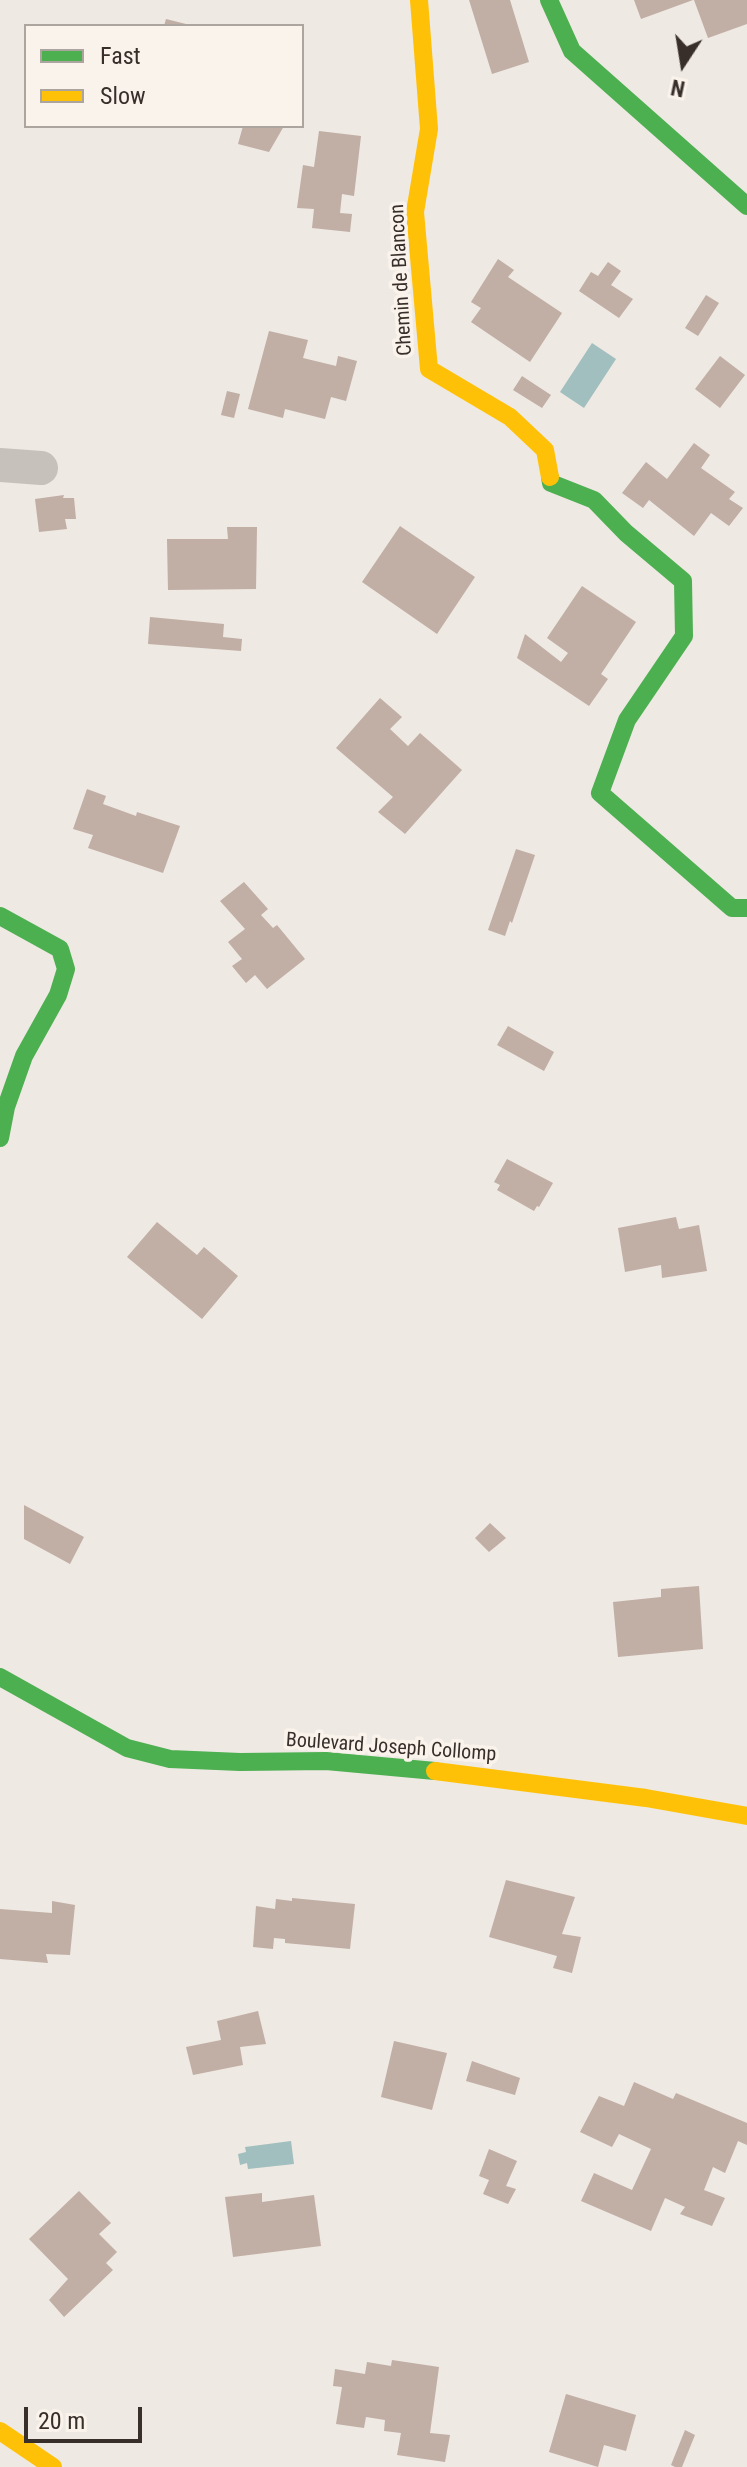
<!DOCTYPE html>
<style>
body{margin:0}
#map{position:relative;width:747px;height:2467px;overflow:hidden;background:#eee9e3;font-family:"Roboto Condensed",sans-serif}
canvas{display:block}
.legend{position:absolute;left:24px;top:24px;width:280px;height:104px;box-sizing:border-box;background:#faf3ec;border:2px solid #aca49e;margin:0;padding:10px 14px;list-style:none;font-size:24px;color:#382e2a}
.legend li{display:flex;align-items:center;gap:16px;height:40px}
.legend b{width:40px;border:2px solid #aca49e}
.north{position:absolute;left:643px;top:24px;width:80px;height:80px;-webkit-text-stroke:6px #faf3ec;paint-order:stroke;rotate:192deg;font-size:22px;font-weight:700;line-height:32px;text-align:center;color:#382e2a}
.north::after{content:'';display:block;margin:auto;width:28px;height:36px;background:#382e2a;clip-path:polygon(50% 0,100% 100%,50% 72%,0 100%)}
.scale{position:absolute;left:24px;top:2407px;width:118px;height:36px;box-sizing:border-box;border:4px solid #382e2a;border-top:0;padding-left:10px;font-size:24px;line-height:28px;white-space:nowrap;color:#382e2a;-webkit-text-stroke:6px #faf3ec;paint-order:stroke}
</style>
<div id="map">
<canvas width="747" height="2467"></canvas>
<ul class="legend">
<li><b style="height:10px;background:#4caf50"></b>Fast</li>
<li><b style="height:10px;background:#ffc107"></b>Slow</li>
</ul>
<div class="north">N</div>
<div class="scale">20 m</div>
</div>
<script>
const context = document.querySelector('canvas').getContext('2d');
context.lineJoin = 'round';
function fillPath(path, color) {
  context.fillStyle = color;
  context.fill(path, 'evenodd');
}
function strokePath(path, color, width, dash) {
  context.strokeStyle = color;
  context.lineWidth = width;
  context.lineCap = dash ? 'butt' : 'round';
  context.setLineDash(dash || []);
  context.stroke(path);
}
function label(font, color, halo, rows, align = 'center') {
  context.font = font + ' "Roboto Condensed",sans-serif';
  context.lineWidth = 7;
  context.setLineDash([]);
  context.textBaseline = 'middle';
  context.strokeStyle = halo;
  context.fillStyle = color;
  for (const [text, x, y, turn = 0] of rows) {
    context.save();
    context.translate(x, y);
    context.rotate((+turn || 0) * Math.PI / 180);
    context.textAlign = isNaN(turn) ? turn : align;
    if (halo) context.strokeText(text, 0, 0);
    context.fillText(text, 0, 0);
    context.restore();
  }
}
const water = new Path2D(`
 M 592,343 L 616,359 L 584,408 L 560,392 Z
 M 291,2141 L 294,2164 L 248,2169 L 247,2163 L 240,2165 L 238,2154 L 246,2152 L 245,2147 Z`);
const building = new Path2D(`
 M 469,0 L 510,0 L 529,62 L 492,74 Z
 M 634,0 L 693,0 L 641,19 Z
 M 694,0 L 747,0 L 747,24 L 708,38 Z
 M 166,19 L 190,25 L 190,26 L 164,26 Z
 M 243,126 L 284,126 L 269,152 L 238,144 Z
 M 319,131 L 361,136 L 354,196 L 342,194 L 340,213 L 352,214 L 350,232 L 312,228 L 314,209 L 297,208 L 303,165 L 314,167 Z
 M 498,259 L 514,270 L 508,277 L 562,313 L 530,362 L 471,322 L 481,308 L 471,302 Z
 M 608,262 L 621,271 L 611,285 L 633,299 L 619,318 L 579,291 L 591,272 L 598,276 Z
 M 706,295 L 719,303 L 698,336 L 685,328 Z
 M 269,331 L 308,340 L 303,358 L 336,366 L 338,356 L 357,361 L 346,401 L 331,397 L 325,419 L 285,409 L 283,418 L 248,409 Z
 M 720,356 L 745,375 L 720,408 L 695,389 Z
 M 522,376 L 551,395 L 542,408 L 513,390 Z
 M 227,391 L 240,394 L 234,418 L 221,415 Z
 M 694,443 L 710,455 L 701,468 L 735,492 L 729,499 L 743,508 L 729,526 L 711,513 L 694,536 L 649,500 L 643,508 L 622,493 L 646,462 L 667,479 Z
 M 64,495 L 63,498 L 74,498 L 76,519 L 65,519 L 67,529 L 39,532 L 35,499 Z
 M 400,526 L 475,577 L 437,634 L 362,582 Z
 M 227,527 L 257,527 L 256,589 L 168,590 L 167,539 L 228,539 Z
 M 582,586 L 636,622 L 601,674 L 608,679 L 589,706 L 517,658 L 525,634 L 561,662 L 568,653 L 547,638 Z
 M 150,617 L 224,624 L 223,637 L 242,639 L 241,651 L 148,644 Z
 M 380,698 L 402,717 L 390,729 L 408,746 L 420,733 L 462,770 L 405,834 L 378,812 L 393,797 L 336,748 Z
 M 87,789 L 106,796 L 103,804 L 136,816 L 137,812 L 180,826 L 163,873 L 88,848 L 93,835 L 73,829 Z
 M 516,849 L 535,855 L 512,923 L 510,921 L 505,936 L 488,930 Z
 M 244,882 L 268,909 L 261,915 L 273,928 L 277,925 L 305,959 L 267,989 L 255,975 L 246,983 L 232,966 L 242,959 L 228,942 L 245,929 L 220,901 Z
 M 508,1026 L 554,1052 L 544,1071 L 497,1045 Z
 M 507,1159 L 553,1183 L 539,1207 L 537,1206 L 534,1211 L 497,1190 L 500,1185 L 494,1182 Z
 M 676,1217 L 679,1229 L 699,1225 L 707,1271 L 662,1278 L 661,1265 L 625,1272 L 618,1228 Z
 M 157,1222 L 197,1255 L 204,1247 L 238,1276 L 202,1319 L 127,1257 Z
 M 24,1505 L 84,1537 L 70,1564 L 24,1539 Z
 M 490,1523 L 506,1538 L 489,1552 L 475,1538 Z
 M 699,1586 L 703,1649 L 618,1657 L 613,1602 L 661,1597 L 661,1589 Z
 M 506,1880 L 575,1897 L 562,1934 L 581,1937 L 572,1973 L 553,1968 L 557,1956 L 489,1937 Z
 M 292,1898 L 355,1904 L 350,1949 L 285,1943 L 285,1939 L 274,1938 L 273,1949 L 253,1947 L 256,1906 L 275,1909 L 276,1899 L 292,1901 Z
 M 52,1901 L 75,1905 L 70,1955 L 46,1954 L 48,1963 L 0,1959 L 0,1909 L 52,1913 Z
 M 258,2011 L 266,2044 L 240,2047 L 243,2065 L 193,2075 L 186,2047 L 221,2040 L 217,2021 Z
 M 394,2041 L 447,2053 L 432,2110 L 381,2097 Z
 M 472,2061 L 520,2078 L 515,2095 L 466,2081 Z
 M 634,2082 L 673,2099 L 676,2093 L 747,2123 L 747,2145 L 738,2141 L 725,2173 L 713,2167 L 704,2190 L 725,2198 L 712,2226 L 680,2214 L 685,2207 L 665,2198 L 651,2231 L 581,2201 L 594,2173 L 632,2190 L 651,2149 L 619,2134 L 612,2147 L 580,2132 L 599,2096 L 624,2106 Z
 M 489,2149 L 517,2161 L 506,2186 L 516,2189 L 508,2204 L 483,2194 L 489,2180 L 479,2176 Z
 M 79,2191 L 111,2223 L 99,2234 L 117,2252 L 106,2263 L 113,2270 L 64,2317 L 49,2300 L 68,2279 L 29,2239 Z
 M 262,2193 L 262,2202 L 314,2195 L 321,2246 L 233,2257 L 225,2197 Z
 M 392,2360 L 439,2367 L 430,2433 L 450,2435 L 445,2462 L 397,2455 L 401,2433 L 384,2431 L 385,2420 L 366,2417 L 364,2428 L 336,2424 L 342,2387 L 333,2386 L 335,2369 L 365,2374 L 367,2362 L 391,2366 Z
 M 566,2394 L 636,2415 L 626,2451 L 604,2445 L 598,2467 L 549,2452 Z
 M 685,2430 L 695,2435 L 682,2467 L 675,2467 L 671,2465 Z`);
const street = new Path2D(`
 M 0,465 L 41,468`);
const fast = new Path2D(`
 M 549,0 L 572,51 L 747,206
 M 550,477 L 551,483 L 594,500 L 626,533 L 683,581 L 684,636 L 627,720 L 600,793 L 732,908 L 747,908
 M 0,916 L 60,949 L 66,969 L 58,995 L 24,1056 L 6,1107 L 0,1138
 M 0,1677 L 127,1748 L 170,1759 L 240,1762 L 326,1761 L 435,1771`);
const slow = new Path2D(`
 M 419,0 L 429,129 L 415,212 L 429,369 L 510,417 L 545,450 L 550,477
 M 435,1771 L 646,1798 L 747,1816
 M 0,2431 L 53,2467`);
const streetNames = [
 ["Chemin de Blancon",402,280,-93],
 ["Boulevard Joseph Collomp",391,1748,4]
];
fillPath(water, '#a0bfbe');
fillPath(building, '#c1aea5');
strokePath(street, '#c7c1bc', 34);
strokePath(fast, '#4caf50', 18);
strokePath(slow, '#ffc107', 18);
label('20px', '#382e2a', '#faf3ec', streetNames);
</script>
